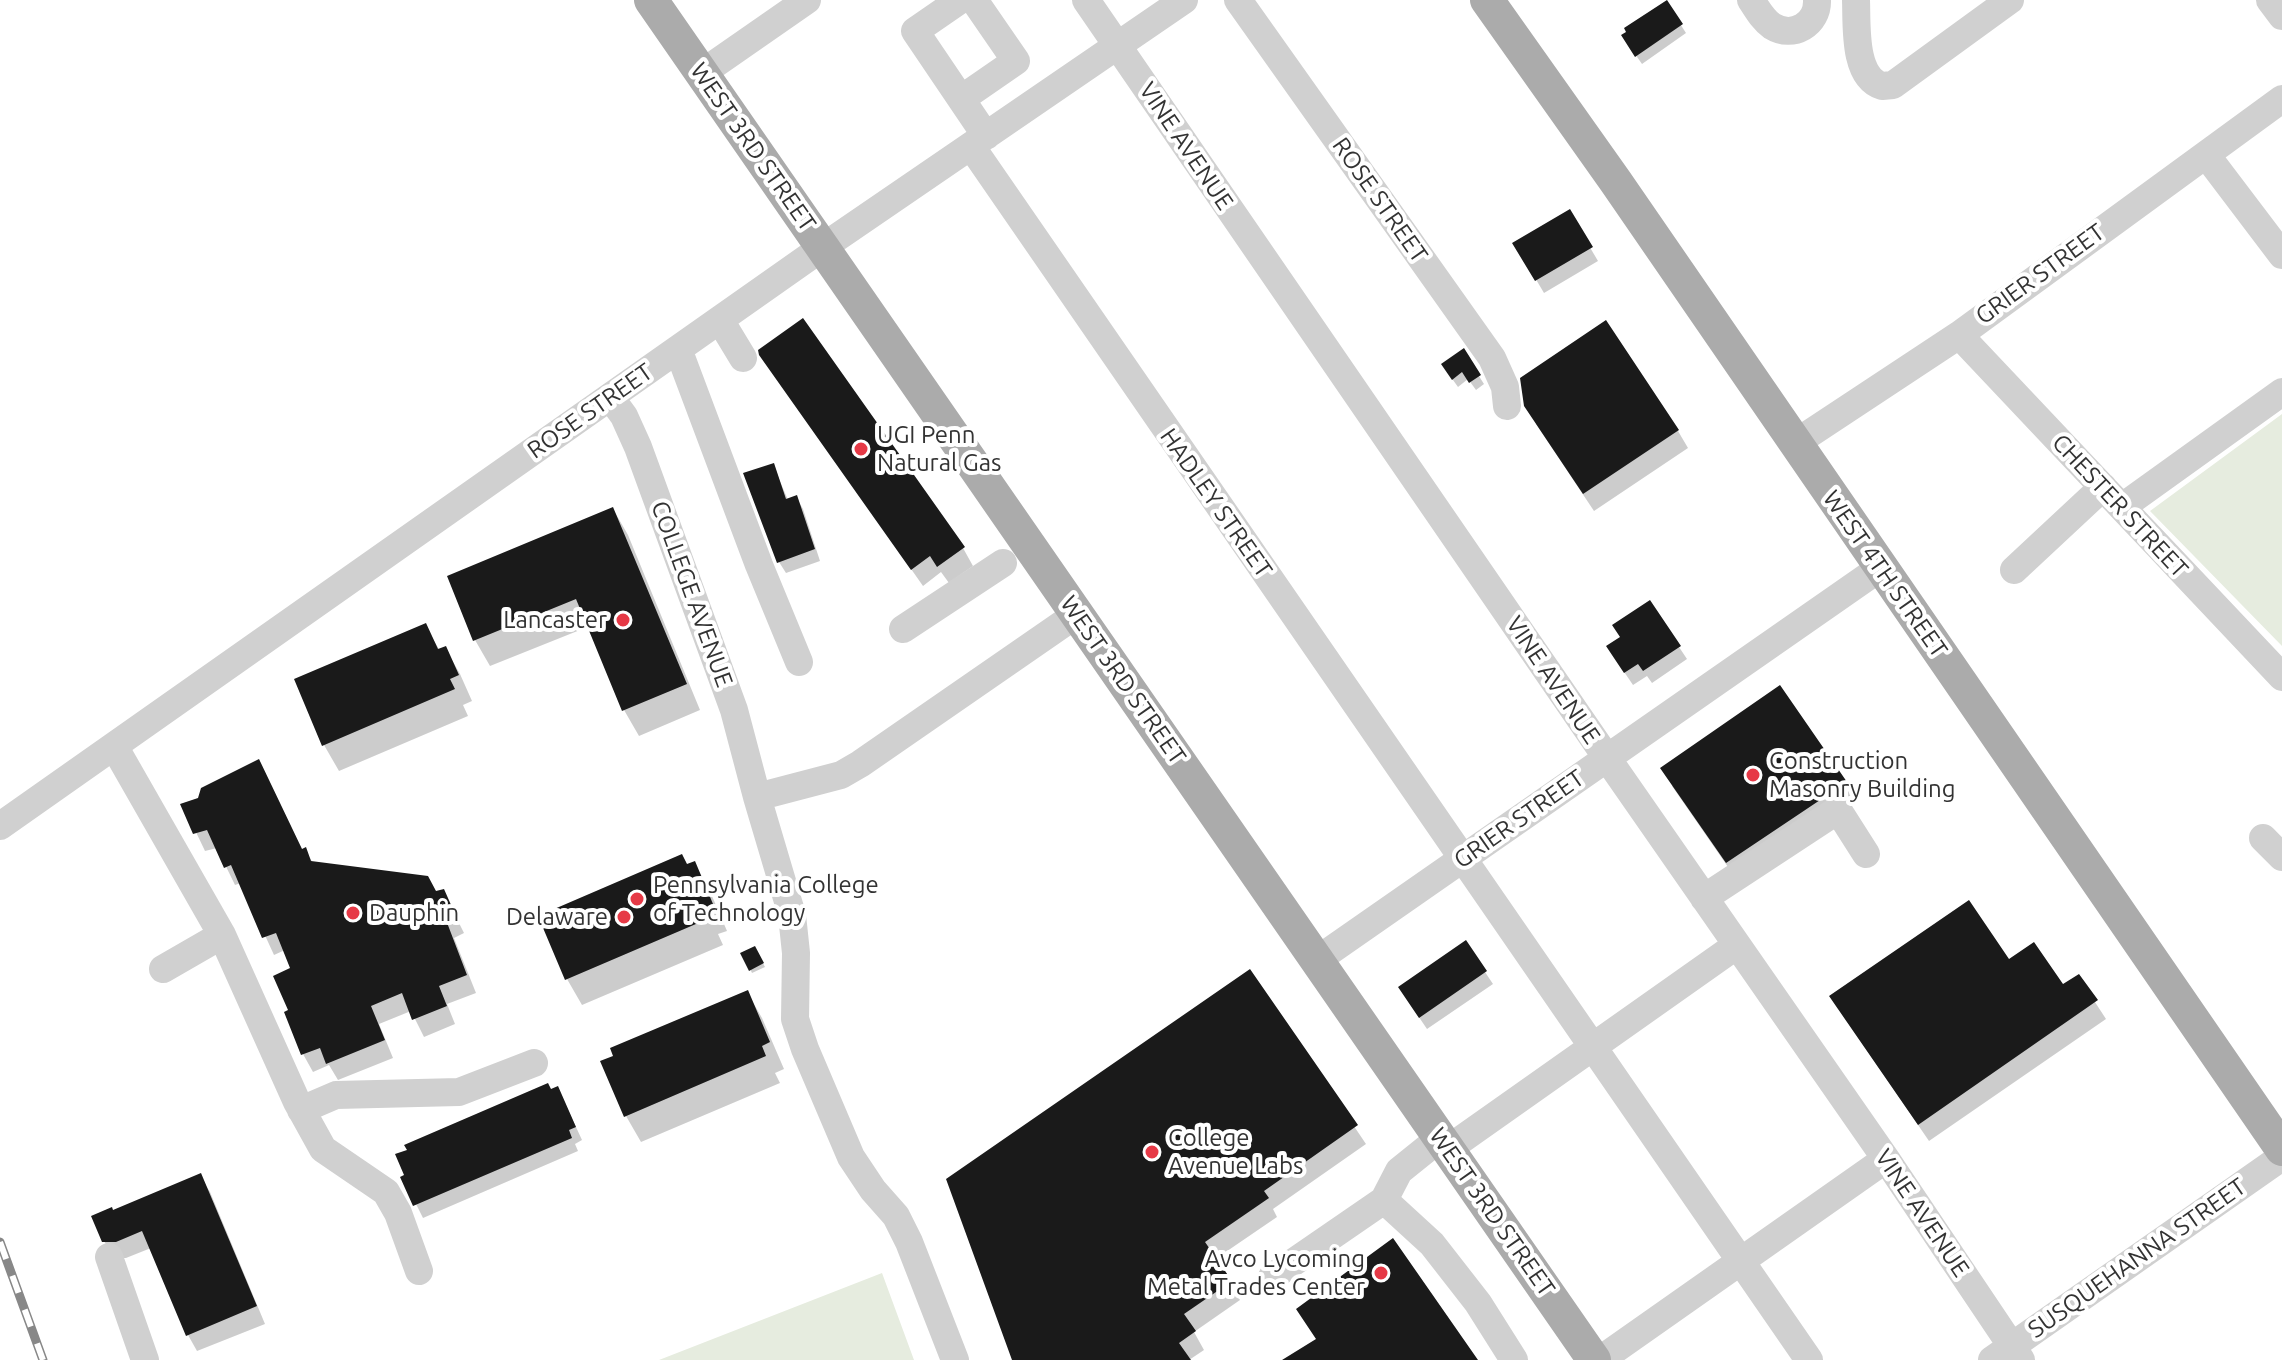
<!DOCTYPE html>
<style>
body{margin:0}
canvas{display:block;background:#fff}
</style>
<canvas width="2282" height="1360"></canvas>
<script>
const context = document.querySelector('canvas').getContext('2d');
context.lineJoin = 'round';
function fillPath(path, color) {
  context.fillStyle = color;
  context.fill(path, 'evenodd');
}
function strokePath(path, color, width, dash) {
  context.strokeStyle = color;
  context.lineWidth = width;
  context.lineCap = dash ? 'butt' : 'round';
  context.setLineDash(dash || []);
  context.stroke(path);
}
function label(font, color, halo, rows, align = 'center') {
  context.font = font + ' Ubuntu,sans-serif';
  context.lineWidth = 8;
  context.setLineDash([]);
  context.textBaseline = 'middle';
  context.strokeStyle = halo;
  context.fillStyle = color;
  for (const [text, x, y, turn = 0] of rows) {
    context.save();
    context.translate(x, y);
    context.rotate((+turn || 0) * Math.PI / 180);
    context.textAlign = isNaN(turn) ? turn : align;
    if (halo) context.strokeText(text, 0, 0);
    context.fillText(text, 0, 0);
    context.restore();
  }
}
const green = new Path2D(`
 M 2282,414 L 2282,646 L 2150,511 Z
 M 882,1273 L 914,1360 L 659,1360 Z`);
const shadow = new Path2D(`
 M 1666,2 L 1686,33 L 1642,64 L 1628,44 Z
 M 1569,212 L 1598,261 L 1544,293 L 1515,244 Z
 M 1463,351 L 1484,384 L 1476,390 L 1468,379 L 1458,387 L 1448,373 Z
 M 770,368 L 963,548 L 973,566 L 949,583 L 941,572 L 923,586 Z
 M 1536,424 L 1678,431 L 1688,448 L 1594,511 Z
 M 773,465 L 788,500 L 796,497 L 803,509 L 820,561 L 786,573 L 779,562 Z
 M 613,509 L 628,535 L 700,710 L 639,736 L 624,710 L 590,626 L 490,666 L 475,640 L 449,577 Z
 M 425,625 L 440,651 L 445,648 L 460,674 L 472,701 L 463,705 L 468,716 L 339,771 L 324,745 Z
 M 1622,638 L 1679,647 L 1687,659 L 1652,683 L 1647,676 L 1633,685 L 1616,660 Z
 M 1779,687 L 1855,801 L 1737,880 L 1672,786 Z
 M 183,805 L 305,850 L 313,863 L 436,894 L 443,891 L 464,933 L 454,938 L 476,993 L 447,1004 L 455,1024 L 424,1037 L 411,1011 L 379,1024 L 393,1058 L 338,1080 L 329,1065 L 313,1072 L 303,1054 L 290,1012 L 293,969 L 285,950 L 274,955 L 241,883 L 235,885 L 217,848 L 205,851 Z
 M 694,863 L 709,889 L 727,931 L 718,934 L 723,945 L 582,1005 L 567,979 Z
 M 755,948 L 765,967 L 752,973 L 743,954 Z
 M 2009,962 L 2063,987 L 2078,976 L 2106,1019 L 1929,1141 L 1842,1014 Z
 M 1250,972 L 1366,1144 L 1273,1209 L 1277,1217 L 1214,1260 L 1240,1300 L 1194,1332 L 1204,1350 L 1189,1360 L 1014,1360 Z
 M 1485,972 L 1493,984 L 1427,1029 L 1408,1001 Z
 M 747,992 L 762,1018 L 784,1069 L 775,1073 L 780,1083 L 641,1142 L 626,1116 Z
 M 558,1088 L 582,1140 L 575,1144 L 578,1151 L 423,1218 L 403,1178 L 406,1176 L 409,1151 Z
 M 200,1176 L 210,1192 L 265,1324 L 197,1351 L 188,1335 L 151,1248 L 126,1258 L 114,1258 L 104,1241 Z`);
const building = new Path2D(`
 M 1667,0 L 1683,24 L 1635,57 L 1621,35 L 1626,32 L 1624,28 Z
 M 1570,209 L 1593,247 L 1535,281 L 1512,243 Z
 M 803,318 L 965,547 L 937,567 L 930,556 L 911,570 L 759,355 L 758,350 Z
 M 1606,320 L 1679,430 L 1583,494 L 1524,406 L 1520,378 Z
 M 1464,348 L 1481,375 L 1469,383 L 1462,372 L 1452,380 L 1441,364 Z
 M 774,463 L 786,499 L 797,495 L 815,549 L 777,563 L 743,473 Z
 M 613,507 L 687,684 L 622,711 L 576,599 L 473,641 L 447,576 Z
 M 1650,600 L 1681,646 L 1643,671 L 1638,664 L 1624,673 L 1606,646 L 1620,637 L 1612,625 Z
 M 426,623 L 438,649 L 446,646 L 459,675 L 450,679 L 455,689 L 322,746 L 294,679 Z
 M 1780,685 L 1847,782 L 1726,863 L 1660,768 Z
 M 259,759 L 302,849 L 306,847 L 311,861 L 428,876 L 436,891 L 444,889 L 455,914 L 446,920 L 467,975 L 439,986 L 447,1006 L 412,1020 L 402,993 L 371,1006 L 385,1040 L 326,1064 L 320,1048 L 301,1055 L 284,1012 L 288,1010 L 273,976 L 290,968 L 276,933 L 262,938 L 231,865 L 224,868 L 207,830 L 193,834 L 180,804 L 198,798 L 201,788 Z
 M 682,854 L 687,864 L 695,861 L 713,904 L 705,908 L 710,918 L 565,980 L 538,916 Z
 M 1969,900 L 2009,959 L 2034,942 L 2063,984 L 2079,974 L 2098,1000 L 1918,1125 L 1829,996 Z
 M 1466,940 L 1487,971 L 1419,1018 L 1398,987 Z
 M 755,946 L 764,963 L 749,971 L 740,953 Z
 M 1250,969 L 1358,1125 L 1264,1191 L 1269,1198 L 1205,1242 L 1232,1281 L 1184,1314 L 1196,1331 L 1179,1343 L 1191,1360 L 1012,1360 L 946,1179 Z
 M 748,990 L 770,1042 L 762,1046 L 766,1056 L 624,1117 L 600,1061 L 613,1056 L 610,1048 Z
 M 548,1083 L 551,1089 L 558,1086 L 576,1127 L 569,1130 L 572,1138 L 413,1206 L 400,1177 L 404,1175 L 395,1154 L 407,1150 L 404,1145 Z
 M 201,1173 L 257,1306 L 186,1336 L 142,1231 L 116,1242 L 102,1242 L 91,1216 L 112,1207 L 113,1210 Z
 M 1393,1238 L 1478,1360 L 1282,1360 L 1316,1339 L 1296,1309 Z`);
const minor = new Path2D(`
 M 960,0 L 915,31 L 986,136
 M 1086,0 L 1607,758 L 1886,1159 L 2021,1360
 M 1238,0 L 1492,358 L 1505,387 L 1507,406
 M 1751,0 C 1757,9 1763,20 1772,26 C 1793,39 1818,24 1817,0
 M 1856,0 C 1857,25 1853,77 1882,86 L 1893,85 L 2010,0
 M 2270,0 L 2282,16
 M 702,73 L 807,0
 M 961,99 L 1016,61 L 974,0
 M 971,146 L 1809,1360
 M 2207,156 L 2282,255
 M 720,320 L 743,358
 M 1959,335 L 2282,677
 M 678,349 L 759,565 L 799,662
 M 610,397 L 624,416 L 638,447 L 734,710 L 757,797
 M 1794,444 L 1959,335 L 2282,99
 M 2122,507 L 2282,392
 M 2014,570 L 2103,487
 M 903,629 L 1003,563
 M 114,746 L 222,935 L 297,1102 L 323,1149 L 386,1192 L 398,1213 L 419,1271
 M 0,826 L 823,247 L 1184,0
 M 2263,838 L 2282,857
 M 1704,898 L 1838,810 L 1866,854
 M 1317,960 L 1880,568
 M 163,969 L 222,935
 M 301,1110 L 336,1095 L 459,1092 L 534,1063
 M 1448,1149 L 1737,945
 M 1384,1200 L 1432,1244 L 1478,1303 L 1514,1360
 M 109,1257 L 145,1360
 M 1272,1277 L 1384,1200 L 1399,1171 L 1440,1138
 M 955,1360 L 909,1242 L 896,1216 L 873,1190 L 851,1157 L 805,1049 L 795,1019 L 796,953 L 792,915 L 757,797 L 841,775 L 860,764 L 1077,614
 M 1600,1360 L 1886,1159
 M 1992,1360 L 2282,1157`);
const major = new Path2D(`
 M 651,0 L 1594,1360
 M 1487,0 L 1616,182 L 2282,1149`);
const rail = new Path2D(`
 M 0,1242 L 43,1360`);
const markers = [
 [861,449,8,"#e63946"],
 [623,620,8,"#e63946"],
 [1753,775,8,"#e63946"],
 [637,899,8,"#e63946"],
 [353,913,8,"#e63946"],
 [624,917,8,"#e63946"],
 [1152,1152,8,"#e63946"],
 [1381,1273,8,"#e63946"]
];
const streetNames = [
 ["VINE AVENUE",1186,146,56],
 ["WEST 3RD STREET",753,147,55],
 ["ROSE STREET",1380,200,55],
 ["GRIER STREET",2040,274,-36],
 ["ROSE STREET",590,411,-35],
 ["HADLEY STREET",1216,503,55],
 ["CHESTER STREET",2120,506,47],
 ["WEST 4TH STREET",1885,574,55],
 ["COLLEGE AVENUE",692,594,70],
 ["WEST 3RD STREET",1123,680,55],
 ["VINE AVENUE",1553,680,56],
 ["GRIER STREET",1519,819,-35],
 ["WEST 3RD STREET",1492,1212,55],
 ["VINE AVENUE",1922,1213,56],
 ["SUSQUEHANNA STREET",2137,1258,-35]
];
const poiNames = [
 ["UGI Penn",877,435],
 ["Natural Gas",877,463],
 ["Lancaster",607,620,"right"],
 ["Construction",1769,761],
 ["Masonry Building",1769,789],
 ["Pennsylvania College",653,885],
 ["of Technology",653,913],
 ["Dauphin",369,913],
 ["Delaware",608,917,"right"],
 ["College",1168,1138],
 ["Avenue Labs",1168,1166],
 ["Avco Lycoming",1365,1259,"right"],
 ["Metal Trades Center",1365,1287,"right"]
];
fillPath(green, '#e6ecdf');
fillPath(shadow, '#0003');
fillPath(building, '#1a1a1a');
strokePath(minor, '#d0d0d0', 28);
strokePath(major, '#ababab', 34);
strokePath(rail, '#888', 9);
strokePath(rail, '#fff', 6, [18]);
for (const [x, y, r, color] of markers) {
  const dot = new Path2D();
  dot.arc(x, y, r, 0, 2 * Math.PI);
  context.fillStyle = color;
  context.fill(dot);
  strokePath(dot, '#fff', 3);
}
label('24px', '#333', '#fff', streetNames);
label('24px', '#333', '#fff', poiNames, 'left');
</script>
